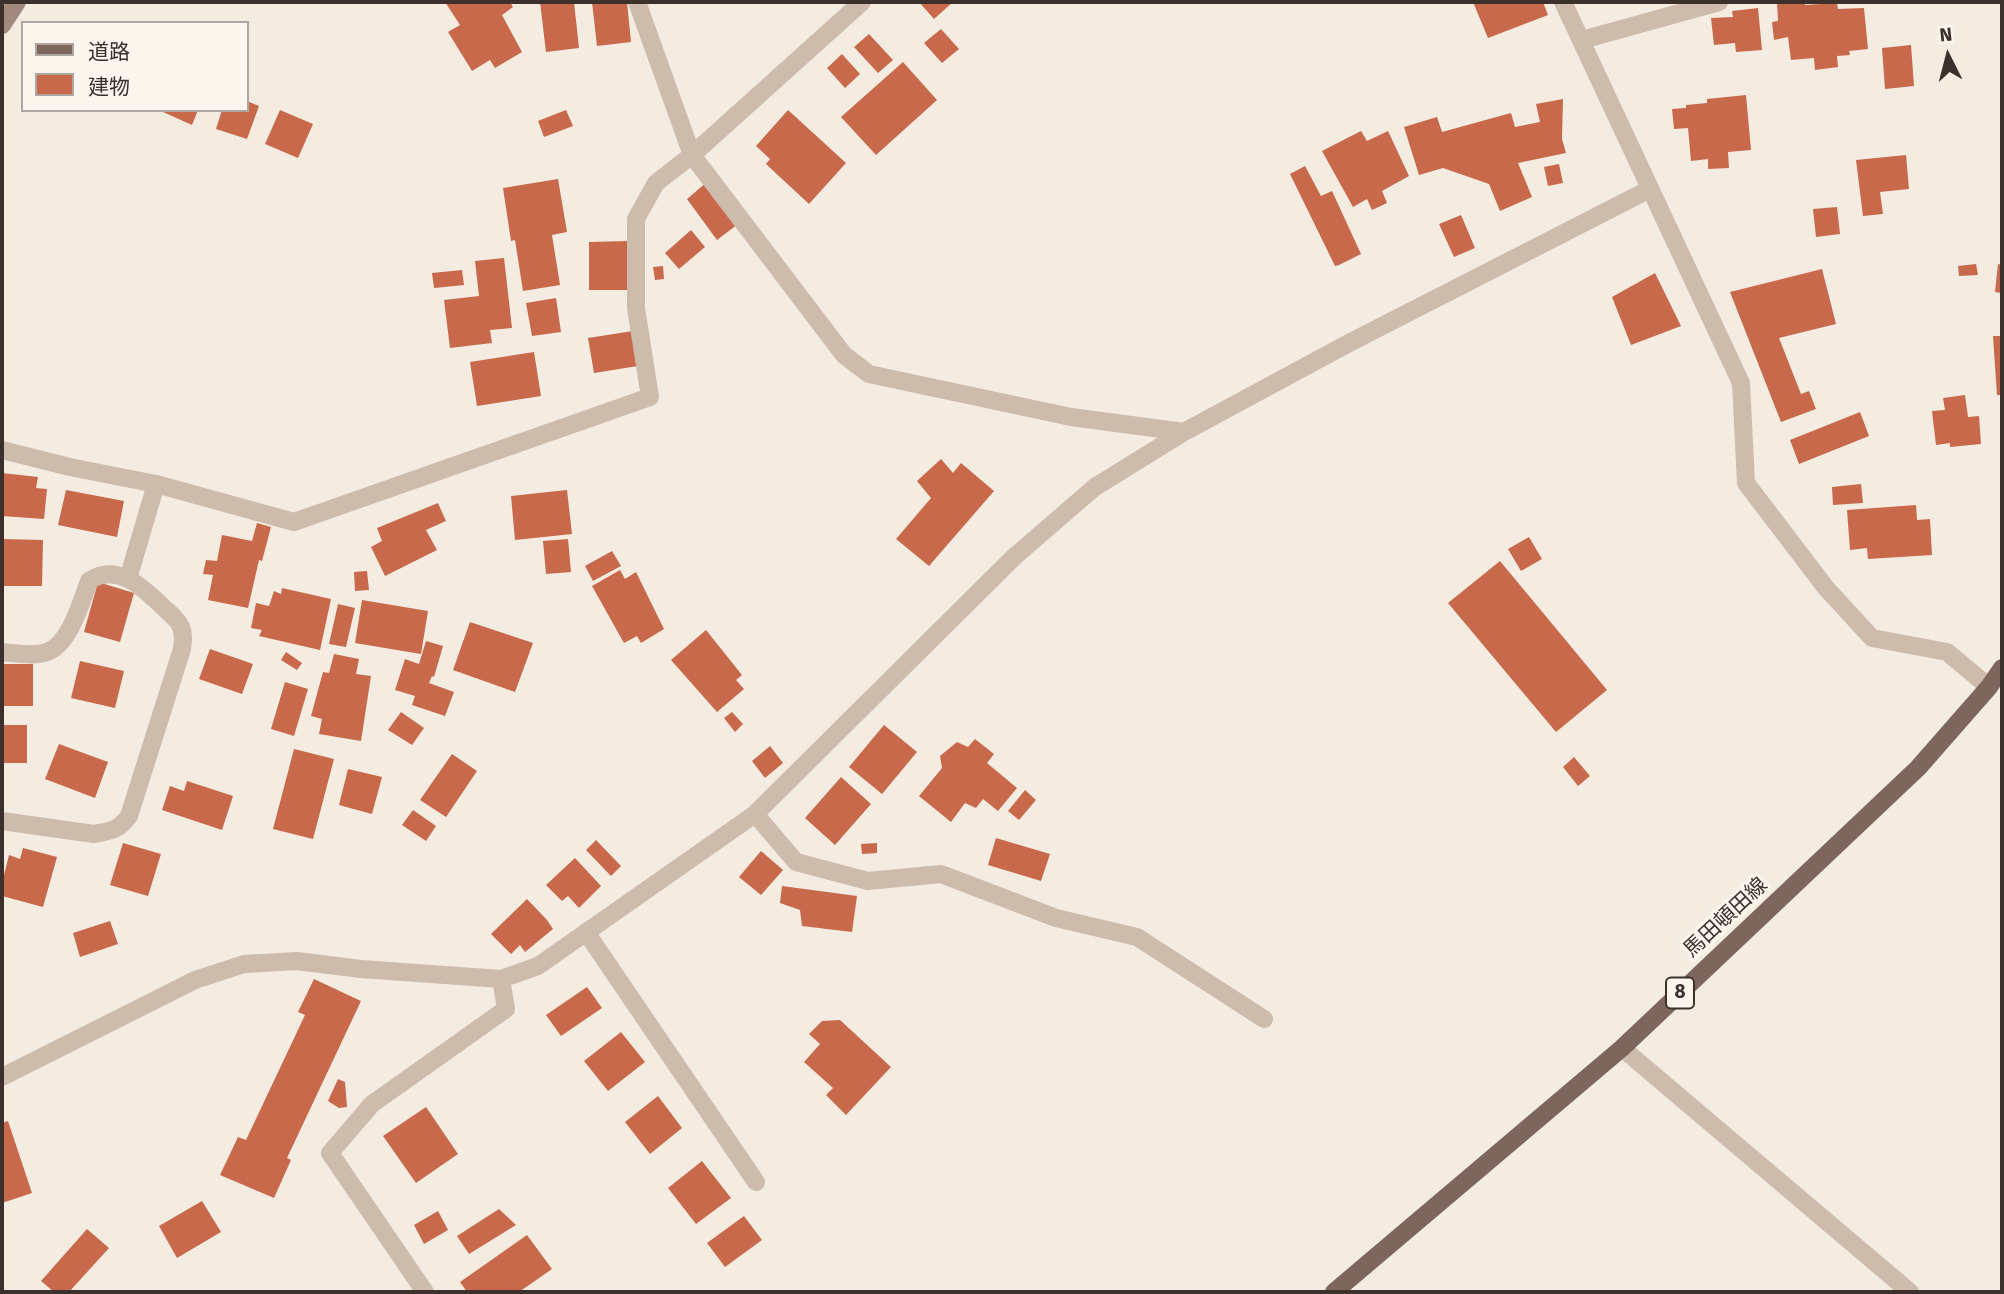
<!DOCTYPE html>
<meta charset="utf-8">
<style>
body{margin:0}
#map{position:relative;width:2004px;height:1294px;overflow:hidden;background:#f4ebe1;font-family:"Fira Sans","Noto Sans JP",sans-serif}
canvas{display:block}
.frame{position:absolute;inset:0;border:4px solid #3b302b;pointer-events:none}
.legend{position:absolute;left:21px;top:21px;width:228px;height:91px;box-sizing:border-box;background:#fbf5ee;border:2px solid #aea6a0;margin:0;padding:9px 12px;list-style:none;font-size:21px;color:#3b302b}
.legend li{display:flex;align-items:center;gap:14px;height:35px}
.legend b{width:35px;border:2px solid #aea6a0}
.north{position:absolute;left:1913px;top:21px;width:70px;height:70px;-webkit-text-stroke:5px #fbf5ee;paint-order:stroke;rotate:354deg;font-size:19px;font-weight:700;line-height:28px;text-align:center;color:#3b302b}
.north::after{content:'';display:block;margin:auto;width:24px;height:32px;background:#3b302b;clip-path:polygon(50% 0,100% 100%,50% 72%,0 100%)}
</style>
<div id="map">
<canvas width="2004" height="1294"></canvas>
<div class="frame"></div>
<ul class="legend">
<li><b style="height:9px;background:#7d675c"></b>道路</li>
<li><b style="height:19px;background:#c8694b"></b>建物</li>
</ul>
<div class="north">N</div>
</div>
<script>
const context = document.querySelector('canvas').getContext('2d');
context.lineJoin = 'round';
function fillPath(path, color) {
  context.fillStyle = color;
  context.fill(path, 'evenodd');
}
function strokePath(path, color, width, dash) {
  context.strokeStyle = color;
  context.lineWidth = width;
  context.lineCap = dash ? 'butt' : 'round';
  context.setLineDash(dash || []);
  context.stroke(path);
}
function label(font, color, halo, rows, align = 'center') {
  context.font = font + ' "Fira Sans","Noto Sans JP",sans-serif';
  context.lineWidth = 7;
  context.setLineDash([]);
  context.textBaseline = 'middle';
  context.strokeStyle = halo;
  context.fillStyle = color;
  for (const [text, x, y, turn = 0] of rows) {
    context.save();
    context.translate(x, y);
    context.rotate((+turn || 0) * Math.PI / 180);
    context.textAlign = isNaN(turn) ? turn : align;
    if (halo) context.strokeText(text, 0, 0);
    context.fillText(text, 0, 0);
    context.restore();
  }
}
const building = new Path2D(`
 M 445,2 L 510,2 L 513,7 L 502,15 L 522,52 L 495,68 L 490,60 L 472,71 L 448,32 L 460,25 Z
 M 540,2 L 574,2 L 579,48 L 546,52 Z
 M 592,2 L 627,2 L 631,42 L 597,46 Z
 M 919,2 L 953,2 L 934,19 Z
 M 1473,2 L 1543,2 L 1548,15 L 1488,38 Z
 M 1777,2 L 1805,2 L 1805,5 L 1837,3 L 1838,9 L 1864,8 L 1868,49 L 1849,51 L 1850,55 L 1837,56 L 1838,67 L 1815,70 L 1814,58 L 1791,60 L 1788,37 L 1774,40 L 1772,22 L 1778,21 Z
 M 1758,8 L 1762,50 L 1736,52 L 1735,43 L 1714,45 L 1711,18 L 1733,17 L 1732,11 Z
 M 941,29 L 959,49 L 942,63 L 924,43 Z
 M 869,34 L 893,60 L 878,73 L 854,47 Z
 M 1911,45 L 1914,86 L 1885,89 L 1882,48 Z
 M 842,54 L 860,74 L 845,88 L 827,68 Z
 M 903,62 L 937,100 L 876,155 L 841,117 Z
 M 1746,95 L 1751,150 L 1728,152 L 1729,168 L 1708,169 L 1708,159 L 1691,161 L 1688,128 L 1674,129 L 1672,109 L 1686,108 L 1686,105 L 1707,103 L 1707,99 Z
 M 1563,99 L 1562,139 L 1566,153 L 1518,163 L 1532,197 L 1500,211 L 1489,184 L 1443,168 L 1419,175 L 1404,127 L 1437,117 L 1442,132 L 1511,113 L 1515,127 L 1540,122 L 1536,104 Z
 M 247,101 L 259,106 L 247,139 L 216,129 L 222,110 L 247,110 Z
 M 163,110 L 198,110 L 192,125 L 163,112 Z
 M 280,110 L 313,124 L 298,158 L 265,144 Z
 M 566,110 L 573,126 L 544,137 L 538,121 Z
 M 788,110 L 846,163 L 809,204 L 766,164 L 770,159 L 756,146 Z
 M 1361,131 L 1367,141 L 1388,131 L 1409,176 L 1382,191 L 1387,203 L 1372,210 L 1367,199 L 1353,207 L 1322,151 Z
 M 1906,155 L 1909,189 L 1880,192 L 1883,214 L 1863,216 L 1856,160 Z
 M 1559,164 L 1563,183 L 1548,186 L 1544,167 Z
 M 1305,166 L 1321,196 L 1332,191 L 1361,254 L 1339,265 L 1335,266 L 1290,174 Z
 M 558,179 L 567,232 L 552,235 L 560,285 L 523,291 L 515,240 L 511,241 L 503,188 Z
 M 707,182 L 738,224 L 717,240 L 687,199 Z
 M 1837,207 L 1840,234 L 1816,237 L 1813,209 Z
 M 1461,215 L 1475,248 L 1454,257 L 1439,224 Z
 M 691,230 L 705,247 L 679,269 L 665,253 Z
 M 628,241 L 628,290 L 589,290 L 589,242 Z
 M 504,258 L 512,328 L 490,330 L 492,343 L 450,348 L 444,300 L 479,296 L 475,261 Z
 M 1976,264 L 1978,275 L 1959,276 L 1958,266 Z
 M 1998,264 L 2002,265 L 2002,293 L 1995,292 Z
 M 663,266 L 664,279 L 655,280 L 653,267 Z
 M 1822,269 L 1836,324 L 1779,338 L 1801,394 L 1809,391 L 1816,409 L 1781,422 L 1730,292 Z
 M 462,270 L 464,285 L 434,288 L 432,273 Z
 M 1655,273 L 1681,326 L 1631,345 L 1612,297 Z
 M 556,298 L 561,332 L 532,336 L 526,303 Z
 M 633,331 L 638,366 L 594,373 L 588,338 Z
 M 1993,336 L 2002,336 L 2002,395 L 1997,395 Z
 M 534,352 L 541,396 L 477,406 L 470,362 Z
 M 1965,395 L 1968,417 L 1979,416 L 1981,444 L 1950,447 L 1950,443 L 1936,445 L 1932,411 L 1945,410 L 1943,398 Z
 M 1860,412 L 1869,436 L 1799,464 L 1790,440 Z
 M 941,459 L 953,473 L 961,463 L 994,491 L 929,566 L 896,539 L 931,498 L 917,481 Z
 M 2,473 L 38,477 L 36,488 L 47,489 L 44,519 L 2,516 Z
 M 1861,484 L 1863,503 L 1833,505 L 1832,487 Z
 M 66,490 L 124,501 L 117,537 L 58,525 Z
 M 567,490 L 572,534 L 515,540 L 511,496 Z
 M 438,503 L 446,521 L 426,530 L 437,550 L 385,576 L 371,547 L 382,541 L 377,528 Z
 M 1916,505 L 1917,520 L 1930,519 L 1932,555 L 1868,559 L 1867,548 L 1850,550 L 1847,510 Z
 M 257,523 L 271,527 L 262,561 L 259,560 L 248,608 L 208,600 L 213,575 L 203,574 L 206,560 L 217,561 L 222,535 L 252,541 Z
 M 1529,537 L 1542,559 L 1521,571 L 1508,549 Z
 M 2,539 L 43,540 L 42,586 L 2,586 Z
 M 568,539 L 571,572 L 546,574 L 543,541 Z
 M 612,551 L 621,566 L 593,581 L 585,566 Z
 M 1500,561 L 1607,690 L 1556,732 L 1448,603 Z
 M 620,570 L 625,579 L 636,572 L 664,629 L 641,643 L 637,636 L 624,643 L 592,586 Z
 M 367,571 L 369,590 L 355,591 L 354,572 Z
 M 98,582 L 134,593 L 120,642 L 84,632 Z
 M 282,588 L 331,599 L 320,650 L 259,636 L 262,630 L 251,628 L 256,603 L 269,606 L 274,591 L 281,594 Z
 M 362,600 L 428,611 L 421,654 L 355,643 Z
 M 338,604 L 355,608 L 346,647 L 329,644 Z
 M 470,622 L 533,643 L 515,692 L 453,670 Z
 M 706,630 L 742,675 L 736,680 L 744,689 L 717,712 L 671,660 Z
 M 426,641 L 443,646 L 434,677 L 432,676 L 429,683 L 454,692 L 445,716 L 412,705 L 415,696 L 395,690 L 405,659 L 419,664 Z
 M 210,649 L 253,664 L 242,694 L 199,679 Z
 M 286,652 L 302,663 L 297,670 L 281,660 Z
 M 334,654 L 359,659 L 356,674 L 371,676 L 361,741 L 319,734 L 322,719 L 311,716 L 323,672 L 329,673 Z
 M 80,661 L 124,671 L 115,708 L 71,698 Z
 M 2,664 L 33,664 L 33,706 L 2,706 Z
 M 285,682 L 308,689 L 294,736 L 271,729 Z
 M 401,712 L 424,728 L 412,745 L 388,730 Z
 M 732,712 L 743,724 L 735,732 L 724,718 Z
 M 2,725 L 27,725 L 27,763 L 2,763 Z
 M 884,725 L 917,752 L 882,794 L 849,767 Z
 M 975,739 L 994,754 L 987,763 L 1017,788 L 998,811 L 983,799 L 976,808 L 965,803 L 951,822 L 919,796 L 942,768 L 940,756 L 957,742 L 968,747 Z
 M 59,744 L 108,762 L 95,798 L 45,779 Z
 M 770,746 L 783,763 L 765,778 L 752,761 Z
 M 294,749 L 334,759 L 313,839 L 273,829 Z
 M 452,754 L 477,771 L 446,817 L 420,800 Z
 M 1574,757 L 1590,776 L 1578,786 L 1563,767 Z
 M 348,769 L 382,777 L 372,814 L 339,805 Z
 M 841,777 L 871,804 L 835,845 L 805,818 Z
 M 187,781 L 233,796 L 222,830 L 162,810 L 170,786 L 184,791 Z
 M 1025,790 L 1036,800 L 1019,820 L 1008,811 Z
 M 413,810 L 436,826 L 426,841 L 402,825 Z
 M 996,838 L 1050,854 L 1041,881 L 988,865 Z
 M 596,840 L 621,866 L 611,876 L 586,850 Z
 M 123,843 L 161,854 L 148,896 L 110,885 Z
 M 877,843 L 877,853 L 862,854 L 861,844 Z
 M 23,848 L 57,857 L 43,907 L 2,896 L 2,883 L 9,855 L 20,859 Z
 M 761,851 L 783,870 L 761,895 L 739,877 Z
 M 575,858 L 601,886 L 579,908 L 568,896 L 562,901 L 546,885 Z
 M 782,886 L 857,896 L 852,932 L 802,926 L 800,910 L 780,903 Z
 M 527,899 L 547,920 L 553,929 L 525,952 L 520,945 L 511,954 L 491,934 Z
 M 110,921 L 118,944 L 80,957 L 73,933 Z
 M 314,979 L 361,1001 L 287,1158 L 291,1160 L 274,1198 L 220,1175 L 238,1137 L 246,1140 L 305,1015 L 298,1012 Z
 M 587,987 L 602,1008 L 561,1036 L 546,1015 Z
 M 840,1020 L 891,1067 L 846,1115 L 826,1095 L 833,1088 L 804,1062 L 820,1044 L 809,1034 L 822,1021 Z
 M 621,1032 L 645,1062 L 608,1091 L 584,1061 Z
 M 338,1079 L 345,1082 L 347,1107 L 339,1108 L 328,1101 Z
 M 658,1096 L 682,1128 L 650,1154 L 625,1122 Z
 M 426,1107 L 458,1154 L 416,1183 L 383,1136 Z
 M 8,1121 L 32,1193 L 2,1203 L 2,1123 Z
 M 702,1161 L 731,1198 L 696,1224 L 668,1188 Z
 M 202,1201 L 221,1232 L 177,1258 L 159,1226 Z
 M 499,1209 L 516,1225 L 469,1254 L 457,1236 Z
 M 438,1211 L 448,1230 L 424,1244 L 414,1225 Z
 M 744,1216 L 762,1240 L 725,1267 L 707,1243 Z
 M 87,1229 L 109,1248 L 69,1292 L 54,1292 L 41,1281 Z
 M 527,1235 L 552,1269 L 519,1292 L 467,1292 L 460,1282 Z`);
const street = new Path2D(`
 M 637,2 L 692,155 L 844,355 L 869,374 L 1071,417 L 1184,432
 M 1563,2 L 1741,383 L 1746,483 L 1826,588 L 1872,638 L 1947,652 L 1989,687
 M 1582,40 L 1719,2
 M 2,450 L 70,467 L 156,484 L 294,522 L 650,397 L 636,308 L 636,219 L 656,183 L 692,155 L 862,2
 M 128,579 L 156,484
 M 2,652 C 16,653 34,657 47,652 C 70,644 81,602 89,581 C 117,562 142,587 162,606 C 168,612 177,618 181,627 C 184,634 183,641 182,649 L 129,816 C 119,830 111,831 94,834 L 2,821
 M 755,814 L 796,862 L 868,881 L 941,874 L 1056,918 L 1137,937 L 1264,1019
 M 586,932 L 756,1182
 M 1622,1048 L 1910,1292
 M 2,1077 L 195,980 L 244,964 L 297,961 L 361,969 L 501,979 L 538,966 L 755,814 L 1014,557 L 1095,487 L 1184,432 L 1349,343 L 1650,189
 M 425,1292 L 330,1153 L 372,1104 L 506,1009 L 501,979`);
const secondary = new Path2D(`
 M 2,25 L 17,2`);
const primary = new Path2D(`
 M 1334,1292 L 1622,1048 L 1918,768 L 1989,687 L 2002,668`);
const shields = [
 [1680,993,28]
];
const shieldNames = [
 ["8",1680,993]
];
const streetNames = [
 ["馬田頓田線",1726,918,-43]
];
fillPath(building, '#c8694b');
strokePath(street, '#cdbbac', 18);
strokePath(secondary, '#a18a7d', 18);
strokePath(primary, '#7d675c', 18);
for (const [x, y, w] of shields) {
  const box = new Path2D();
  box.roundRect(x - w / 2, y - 15.5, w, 31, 5);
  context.fillStyle = '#fbf5ee';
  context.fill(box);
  strokePath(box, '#3b302b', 2);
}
label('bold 19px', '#3b302b', null, shieldNames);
label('21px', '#3b302b', '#fbf5ee', streetNames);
</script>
